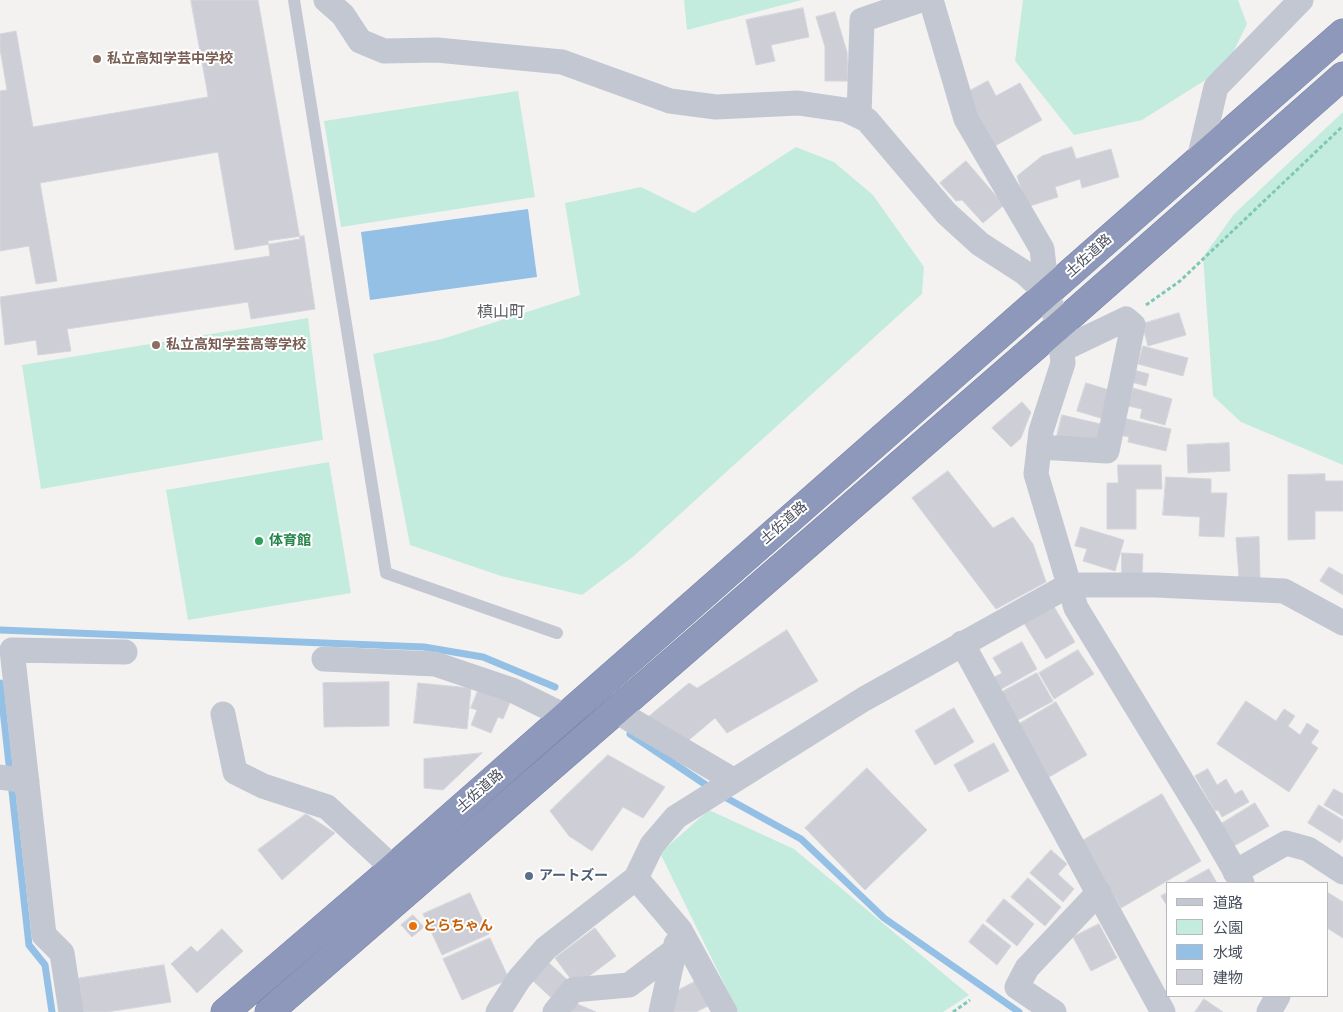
<!DOCTYPE html>
<meta charset="utf-8">
<style>
body{margin:0}
#map{position:relative;width:1343px;height:1012px;overflow:hidden;background:#f3f2f1;font-family:Karla,"Noto Sans JP",sans-serif}
canvas{display:block}
.legend{position:absolute;left:1166px;top:882px;width:162px;height:115px;box-sizing:border-box;background:#fff;border:1px solid #b7b9be;margin:0;padding:6px 9px;list-style:none;font-size:15px;color:#4a4f5d}
.legend li{display:flex;align-items:center;gap:10px;height:25px}
.legend b{width:25px;border:1px solid #b7b9be}
</style>
<div id="map">
<canvas width="1343" height="1012"></canvas>
<ul class="legend">
<li><b style="height:6px;background:#c3c7d1"></b>道路</li>
<li><b style="height:14px;background:#c4ecde"></b>公園</li>
<li><b style="height:14px;background:#95c0e5"></b>水域</li>
<li><b style="height:14px;background:#cecfd6"></b>建物</li>
</ul>
</div>
<script>
const context = document.querySelector('canvas').getContext('2d');
context.lineJoin = 'round';
function fillPath(path, color) {
  context.fillStyle = color;
  context.fill(path, 'evenodd');
}
function strokePath(path, color, width, dash) {
  context.strokeStyle = color;
  context.lineWidth = width;
  context.lineCap = dash ? 'butt' : 'round';
  context.setLineDash(dash || []);
  context.stroke(path);
}
function label(font, color, halo, rows, align = 'center') {
  context.font = font + ' Karla,"Noto Sans JP",sans-serif';
  context.lineWidth = 4;
  context.setLineDash([]);
  context.textBaseline = 'middle';
  context.strokeStyle = halo;
  context.fillStyle = color;
  for (const [text, x, y, turn = 0] of rows) {
    context.save();
    context.translate(x, y);
    context.rotate((+turn || 0) * Math.PI / 180);
    context.textAlign = isNaN(turn) ? turn : align;
    if (halo) context.strokeText(text, 0, 0);
    context.fillText(text, 0, 0);
    context.restore();
  }
}
const green = new Path2D(`
 M 684,0 L 802,0 L 687,30 Z
 M 1023,0 L 1238,0 L 1247,24 L 1226,67 L 1142,120 L 1074,135 L 1015,61 Z
 M 518,91 L 535,197 L 341,227 L 324,121 Z
 M 1343,112 L 1343,465 L 1241,422 L 1213,396 L 1203,257 L 1234,214 Z
 M 796,147 L 834,162 L 873,195 L 924,267 L 922,294 L 634,556 L 582,595 L 501,576 L 410,545 L 373,354 L 442,339 L 580,295 L 565,203 L 641,187 L 694,213 Z
 M 308,318 L 323,440 L 41,489 L 22,365 Z
 M 329,462 L 351,593 L 188,620 L 166,490 Z
 M 709,810 L 794,849 L 969,995 L 943,1012 L 738,1012 L 660,853 Z`);
const water = new Path2D(`
 M 528,209 L 537,277 L 370,300 L 361,232 Z`);
const stream = new Path2D(`
 M 0,630 L 424,647 L 483,657 L 555,687
 M 0,683 L 29,945 L 45,965 L 52,1012
 M 630,734 L 712,789
 M 721,795 L 801,839 L 884,918 L 1019,1012`);
const building = new Path2D(`
 M 191,0 L 258,0 L 300,239 L 235,250 L 218,152 L 40,183 L 57,281 L 36,284 L 29,246 L 0,251 L 0,91 L 7,90 L 0,49 L 0,34 L 16,31 L 33,127 L 208,97 Z
 M 803,8 L 809,37 L 771,45 L 775,61 L 756,65 L 746,20 Z
 M 835,12 L 847,52 L 848,81 L 825,81 L 825,47 L 816,17 Z
 M 988,81 L 996,96 L 1020,83 L 1042,120 L 993,147 L 964,94 Z
 M 1072,147 L 1076,159 L 1111,149 L 1119,177 L 1082,188 L 1080,179 L 1055,187 L 1058,197 L 1027,207 L 1017,176 L 1042,156 Z
 M 966,161 L 1004,205 L 983,223 L 962,200 L 956,201 L 940,183 Z
 M 304,236 L 315,309 L 251,319 L 248,302 L 67,329 L 71,351 L 38,355 L 36,340 L 5,345 L 0,297 L 270,256 L 268,241 Z
 M 1179,313 L 1186,335 L 1148,346 L 1142,324 Z
 M 1143,346 L 1188,358 L 1183,376 L 1138,364 Z
 M 1130,369 L 1149,374 L 1146,386 L 1127,381 Z
 M 1086,383 L 1116,392 L 1107,420 L 1077,411 Z
 M 1133,388 L 1172,399 L 1165,425 L 1140,418 L 1142,409 L 1128,406 Z
 M 1022,402 L 1031,412 L 1021,438 L 1011,447 L 992,428 Z
 M 1062,415 L 1105,425 L 1100,446 L 1057,436 Z
 M 1123,418 L 1171,429 L 1166,451 L 1128,442 L 1129,437 L 1119,435 Z
 M 1229,443 L 1230,471 L 1188,473 L 1187,445 Z
 M 1118,465 L 1161,465 L 1162,489 L 1136,489 L 1136,529 L 1107,529 L 1107,483 L 1118,483 Z
 M 948,471 L 993,528 L 1013,517 L 1033,544 L 1046,582 L 996,609 L 912,498 Z
 M 1325,474 L 1325,481 L 1343,481 L 1343,511 L 1315,511 L 1315,539 L 1288,540 L 1288,475 Z
 M 1166,477 L 1211,479 L 1211,493 L 1227,493 L 1224,537 L 1199,536 L 1200,517 L 1163,515 Z
 M 1081,527 L 1124,540 L 1115,571 L 1083,561 L 1087,549 L 1075,546 Z
 M 1259,537 L 1260,578 L 1239,578 L 1236,538 Z
 M 1122,553 L 1143,554 L 1142,577 L 1122,576 Z
 M 1329,567 L 1343,575 L 1343,595 L 1320,581 Z
 M 1053,605 L 1075,642 L 1046,659 L 1024,623 Z
 M 787,630 L 818,681 L 727,733 L 715,718 L 683,745 L 648,717 L 689,683 L 697,688 Z
 M 1022,642 L 1037,669 L 996,692 L 989,680 L 1002,673 L 993,658 Z
 M 1078,650 L 1094,674 L 1054,699 L 1039,673 Z
 M 1037,673 L 1053,701 L 1016,721 L 1000,693 Z
 M 389,682 L 389,726 L 324,727 L 323,683 Z
 M 418,683 L 471,688 L 467,729 L 414,723 Z
 M 479,688 L 511,700 L 503,719 L 498,717 L 491,733 L 471,725 L 477,710 L 471,708 Z
 M 1246,701 L 1276,721 L 1284,709 L 1295,716 L 1288,726 L 1300,735 L 1307,723 L 1319,731 L 1311,743 L 1318,748 L 1289,792 L 1217,744 Z
 M 1056,702 L 1087,755 L 1049,777 L 1019,724 Z
 M 954,708 L 974,742 L 935,765 L 915,731 Z
 M 994,743 L 1009,771 L 969,792 L 954,765 Z
 M 482,753 L 443,790 L 424,788 L 424,759 Z
 M 608,755 L 665,787 L 643,818 L 623,807 L 592,851 L 569,836 L 550,811 Z
 M 867,768 L 927,830 L 865,890 L 805,828 Z
 M 1208,769 L 1217,785 L 1226,779 L 1235,794 L 1242,790 L 1249,802 L 1222,817 L 1218,810 L 1215,811 L 1195,776 Z
 M 1334,789 L 1343,794 L 1343,816 L 1324,805 Z
 M 1162,794 L 1201,861 L 1121,908 L 1082,841 Z
 M 1255,803 L 1269,826 L 1234,846 L 1221,824 Z
 M 1319,805 L 1343,820 L 1343,838 L 1340,843 L 1308,823 Z
 M 306,814 L 335,833 L 282,880 L 258,850 Z
 M 1051,850 L 1067,864 L 1058,874 L 1074,889 L 1063,902 L 1030,873 Z
 M 1209,869 L 1217,883 L 1183,883 Z
 M 1028,878 L 1061,907 L 1045,926 L 1011,897 Z
 M 1327,892 L 1343,902 L 1343,938 L 1327,928 Z
 M 470,893 L 489,934 L 442,955 L 423,914 Z
 M 1167,893 L 1167,906 L 1161,896 Z
 M 1004,899 L 1034,924 L 1017,946 L 986,921 Z
 M 413,915 L 424,927 L 412,937 L 401,925 Z
 M 983,924 L 1011,946 L 997,965 L 969,942 Z
 M 1099,924 L 1117,958 L 1091,971 L 1073,937 Z
 M 595,928 L 616,956 L 576,986 L 555,958 Z
 M 222,929 L 243,951 L 197,993 L 171,964 L 191,946 L 197,952 Z
 M 490,938 L 509,979 L 462,1000 L 443,959 Z
 M 548,962 L 572,984 L 556,1002 L 532,980 Z
 M 164,965 L 171,1002 L 107,1012 L 80,1012 L 75,979 Z
 M 696,981 L 708,1006 L 696,1012 L 669,1012 L 673,993 Z
 M 1204,999 L 1223,1012 L 1195,1012 Z
 M 575,1003 L 596,1012 L 571,1012 Z`);
const path = new Path2D(`
 M 1146,305 L 1180,281 L 1343,126
 M 953,1012 L 970,1000`);
const lane = new Path2D(`
 M 294,0 L 386,573 L 557,633`);
const street = new Path2D(`
 M 326,0 L 343,15 L 360,41 L 384,51 L 437,50 L 562,62 L 670,101 L 716,107 L 798,103 L 846,110 L 867,120 L 946,213 L 980,244 L 1025,273 L 1047,294
 M 931,0 L 966,119 L 1042,249 L 1047,294 L 1059,326 L 1063,363 L 1041,431 L 1036,474 L 1076,608 L 1208,824 L 1242,883
 M 859,116 L 862,20 L 921,0
 M 1199,159 L 1216,87 L 1301,0
 M 1039,447 L 1107,451 L 1133,325 L 1126,319 L 1061,350
 M 962,643 L 1163,1012
 M 324,659 L 435,664 L 512,690 L 565,716
 M 616,711 L 733,780
 M 223,714 L 235,772 L 263,786 L 327,807 L 393,868
 M 0,777 L 27,781
 M 1235,872 L 1286,843 L 1308,849 L 1343,872
 M 636,878 L 680,930 L 725,1012
 M 71,1012 L 62,953 L 44,935 L 12,650 L 125,652
 M 498,1012 L 519,979 L 546,948 L 636,878 L 652,845 L 676,817 L 864,699 L 1069,585 L 1156,585 L 1284,591 L 1343,623
 M 555,1012 L 573,990 L 629,985 L 674,951
 M 661,1012 L 676,944
 M 1054,1012 L 1017,987 L 1027,968 L 1099,892
 M 1269,1012 L 1278,996`);
const highway = new Path2D(`
 M 225,1012 L 379,880 L 1343,33
 M 269,1012 L 1059,326 L 1343,76`);
const markers = [
 [97,59,5,"#8d6e63"],
 [156,345,5,"#8d6e63"],
 [259,541,5,"#2e9e5b"],
 [529,876,5,"#5c6f8a"],
 [413,926,5,"#e8710a"]
];
const educationNames = [
 ["私立高知学芸中学校",107,59],
 ["私立高知学芸高等学校",166,345]
];
const streetNames = [
 ["土佐道路",1089,256,-42],
 ["土佐道路",784,523,-41],
 ["土佐道路",480,791,-41]
];
const leisureNames = [
 ["体育館",269,541]
];
const serviceNames = [
 ["アートズー",539,876]
];
const foodNames = [
 ["とらちゃん",423,926]
];
const quarterNames = [
 ["槙山町",501,312]
];
fillPath(green, '#c4ecde');
fillPath(water, '#95c0e5');
strokePath(stream, '#95c0e5', 7);
fillPath(building, '#cecfd6');
strokePath(building, '#d5d6dc', 1);
strokePath(highway, '#7883a7', 29);
strokePath(path, '#7ec8b6', 3, [4, 2.5]);
strokePath(lane, '#c3c7d1', 12);
strokePath(street, '#c3c7d1', 25);
strokePath(highway, '#8d98bb', 28);
for (const [x, y, r, color] of markers) {
  const dot = new Path2D();
  dot.arc(x, y, r, 0, 2 * Math.PI);
  context.fillStyle = color;
  context.fill(dot);
  strokePath(dot, '#fff', 2);
}
label('bold 14px', '#785e54', '#fff', educationNames, 'left');
label('14px', '#4a4f5d', '#fff', streetNames);
label('bold 14px', '#27864d', '#fff', leisureNames, 'left');
label('bold 14px', '#4e5e75', '#fff', serviceNames, 'left');
label('bold 14px', '#c56008', '#fff', foodNames, 'left');
label('16px', '#5e5f65', '#fff', quarterNames);
</script>
